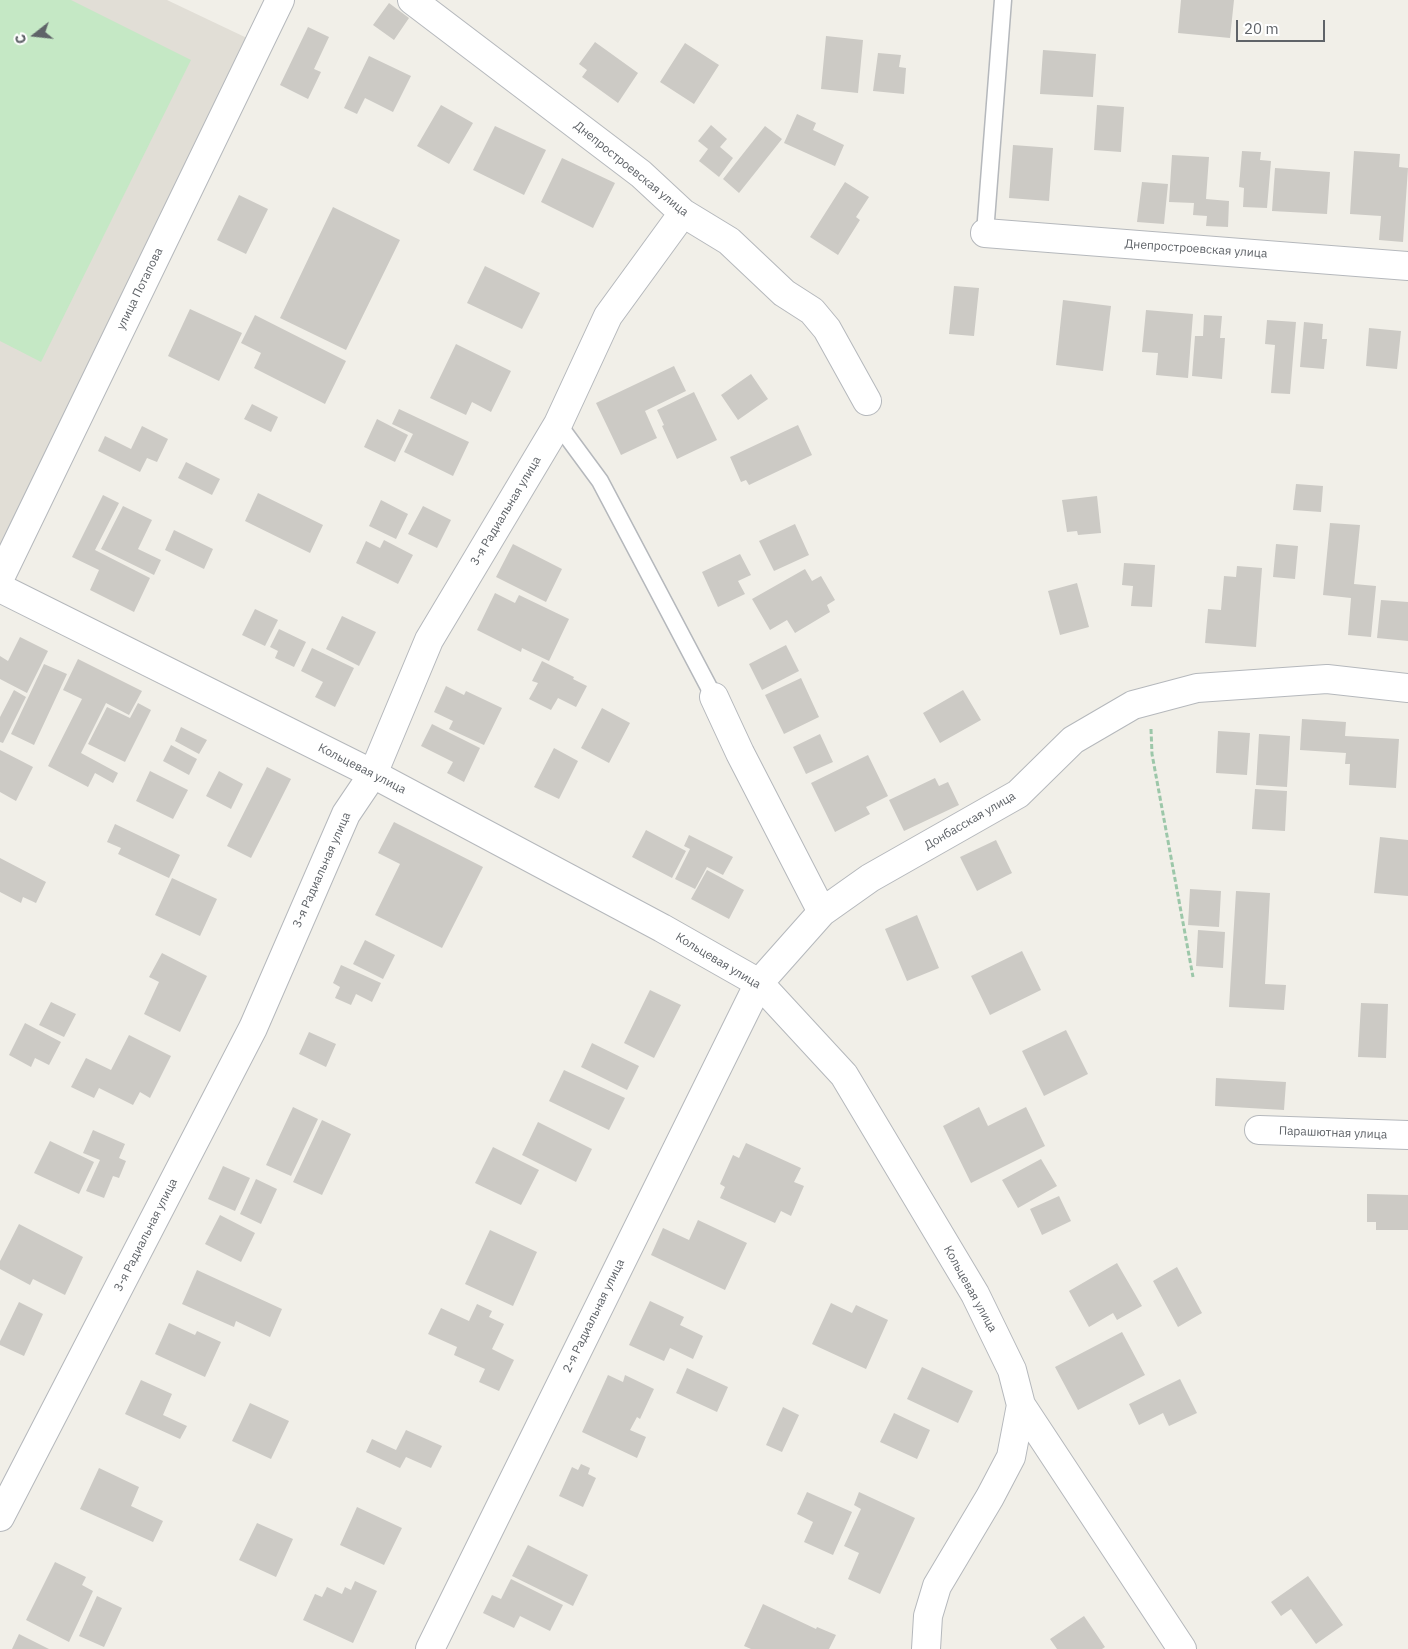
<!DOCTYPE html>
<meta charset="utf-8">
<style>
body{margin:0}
#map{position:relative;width:1408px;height:1649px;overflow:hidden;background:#f1efe8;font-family:"IBM Plex Sans",sans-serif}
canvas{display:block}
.north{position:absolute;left:10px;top:10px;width:50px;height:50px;-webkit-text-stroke:4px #fff;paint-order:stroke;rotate:254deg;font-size:14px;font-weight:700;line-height:20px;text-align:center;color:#5f6368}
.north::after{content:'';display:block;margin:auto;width:18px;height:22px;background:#5f6368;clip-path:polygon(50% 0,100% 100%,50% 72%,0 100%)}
.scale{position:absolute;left:1236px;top:20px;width:89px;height:22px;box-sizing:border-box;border:2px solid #5f6368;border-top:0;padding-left:6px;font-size:15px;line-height:18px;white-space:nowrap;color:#5f6368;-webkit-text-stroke:4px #fff;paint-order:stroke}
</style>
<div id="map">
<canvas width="1408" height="1649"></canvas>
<div class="north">С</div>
<div class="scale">20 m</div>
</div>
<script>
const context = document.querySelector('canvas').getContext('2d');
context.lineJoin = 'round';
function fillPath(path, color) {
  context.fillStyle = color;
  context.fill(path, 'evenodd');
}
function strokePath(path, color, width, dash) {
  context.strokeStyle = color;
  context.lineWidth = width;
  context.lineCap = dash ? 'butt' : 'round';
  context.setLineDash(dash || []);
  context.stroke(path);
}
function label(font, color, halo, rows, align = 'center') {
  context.font = font + ' "IBM Plex Sans",sans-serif';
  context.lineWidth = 4;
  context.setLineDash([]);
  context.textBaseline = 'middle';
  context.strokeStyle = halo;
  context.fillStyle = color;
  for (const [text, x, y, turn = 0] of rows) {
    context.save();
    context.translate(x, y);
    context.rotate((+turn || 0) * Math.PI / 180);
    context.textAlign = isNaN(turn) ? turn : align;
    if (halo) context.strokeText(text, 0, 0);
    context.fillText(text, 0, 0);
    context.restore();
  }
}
const education = new Path2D(`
 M 0,0 L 167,0 L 249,39 L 0,552 Z`);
const green = new Path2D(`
 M 0,0 L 71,0 L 191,60 L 41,362 L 0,341 Z`);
const building = new Path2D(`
 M 1181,0 L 1234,0 L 1230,38 L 1178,33 Z
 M 389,3 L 409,18 L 394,40 L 373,25 Z
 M 308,27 L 329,37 L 314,69 L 321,72 L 308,99 L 280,85 Z
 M 826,36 L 863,40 L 858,93 L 821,89 Z
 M 595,42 L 638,73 L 618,103 L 582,77 L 587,70 L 579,64 Z
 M 685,43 L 719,65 L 694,104 L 660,82 Z
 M 1043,50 L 1096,54 L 1093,97 L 1040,94 Z
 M 878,53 L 901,55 L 899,67 L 906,68 L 904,94 L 873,91 Z
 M 369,56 L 411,76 L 393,112 L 365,98 L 357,114 L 344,108 Z
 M 441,105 L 473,123 L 449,164 L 417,146 Z
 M 1097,105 L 1124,107 L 1121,152 L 1094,150 Z
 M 797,114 L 816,123 L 813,130 L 844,145 L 835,166 L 784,143 Z
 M 711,125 L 727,139 L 720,147 L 733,158 L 719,177 L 699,161 L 708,149 L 698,141 Z
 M 495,126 L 546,150 L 524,195 L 473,170 Z
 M 765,126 L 782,139 L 739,193 L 723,179 Z
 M 1013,145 L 1053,148 L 1049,201 L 1009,198 Z
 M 1242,151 L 1261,152 L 1260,160 L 1271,161 L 1267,208 L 1243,207 L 1244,188 L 1239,187 Z
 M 1354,151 L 1400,154 L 1399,167 L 1408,168 L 1403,242 L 1379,240 L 1381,216 L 1350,214 Z
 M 1172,155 L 1209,157 L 1206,199 L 1229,201 L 1228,227 L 1206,226 L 1207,216 L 1193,215 L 1194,203 L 1169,202 Z
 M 562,158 L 615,183 L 593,228 L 541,202 Z
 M 1275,168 L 1330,172 L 1327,214 L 1272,211 Z
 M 845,182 L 869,197 L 856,217 L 860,220 L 838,255 L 810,237 Z
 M 1142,182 L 1168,184 L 1164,224 L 1137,222 Z
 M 239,195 L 268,209 L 246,254 L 217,240 Z
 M 333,207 L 400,240 L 346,350 L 280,318 Z
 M 485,266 L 540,293 L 522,329 L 467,303 Z
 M 954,286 L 979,288 L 974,336 L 949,334 Z
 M 1063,300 L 1111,306 L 1103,371 L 1056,365 Z
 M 190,309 L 242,333 L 219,381 L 168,356 Z
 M 1146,310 L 1193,314 L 1188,378 L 1156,375 L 1158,353 L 1142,352 Z
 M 255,315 L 346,361 L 325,404 L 254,368 L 261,353 L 241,343 Z
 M 1204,315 L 1222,316 L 1220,338 L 1225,338 L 1222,379 L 1192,376 L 1195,336 L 1203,336 Z
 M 1267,320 L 1296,322 L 1290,394 L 1271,393 L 1275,345 L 1265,344 Z
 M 1304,322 L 1323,324 L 1322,339 L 1327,339 L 1324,369 L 1300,367 Z
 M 1369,328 L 1401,331 L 1397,369 L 1366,366 Z
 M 456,344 L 511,371 L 491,412 L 472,402 L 466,415 L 430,398 Z
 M 674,366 L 686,391 L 645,411 L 657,438 L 621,455 L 596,403 Z
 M 751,374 L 768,399 L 738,420 L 721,395 Z
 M 694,392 L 717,440 L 677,459 L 662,426 L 664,425 L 657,410 Z
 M 252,404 L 278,417 L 271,432 L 244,419 Z
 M 399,409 L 469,442 L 453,476 L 404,452 L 413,434 L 392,424 Z
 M 377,419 L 408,435 L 395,462 L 364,447 Z
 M 798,425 L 812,455 L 749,485 L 746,480 L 741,482 L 730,457 Z
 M 142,426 L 168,439 L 157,462 L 147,458 L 140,472 L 98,451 L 105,436 L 131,449 Z
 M 186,462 L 220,479 L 212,495 L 178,478 Z
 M 1296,484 L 1323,486 L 1321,512 L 1293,510 Z
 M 258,493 L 323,525 L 310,553 L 245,521 Z
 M 103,495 L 119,503 L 95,550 L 150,578 L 134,612 L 90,590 L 99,570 L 72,557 Z
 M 1097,496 L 1101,533 L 1078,535 L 1077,531 L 1067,532 L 1062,500 Z
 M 381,500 L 408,514 L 396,539 L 369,526 Z
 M 123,506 L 152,520 L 138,549 L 161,560 L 154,575 L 101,549 Z
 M 423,506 L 451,520 L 437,548 L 408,534 Z
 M 1330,523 L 1360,525 L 1354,584 L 1376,586 L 1371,637 L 1348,635 L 1351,598 L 1323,595 Z
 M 795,524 L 809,555 L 774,571 L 759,541 Z
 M 174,530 L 213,549 L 204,569 L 165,550 Z
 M 384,540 L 413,555 L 398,584 L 356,563 L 366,541 L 380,548 Z
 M 513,544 L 562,569 L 546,602 L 496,577 Z
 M 1276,544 L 1298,546 L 1295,579 L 1273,577 Z
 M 740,554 L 751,575 L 738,581 L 745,594 L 718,607 L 702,572 Z
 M 1124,563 L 1155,565 L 1152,607 L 1131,606 L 1133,586 L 1122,585 Z
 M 1237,566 L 1262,568 L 1256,647 L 1205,643 L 1208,609 L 1221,610 L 1224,576 L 1236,577 Z
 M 805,569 L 812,581 L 821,576 L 835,600 L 827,605 L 830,612 L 795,633 L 787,620 L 770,630 L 752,599 Z
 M 1077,583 L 1089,627 L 1060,635 L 1048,591 Z
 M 495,593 L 515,603 L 519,595 L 569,619 L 549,661 L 522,648 L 521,652 L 477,630 Z
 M 1381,600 L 1408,602 L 1408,641 L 1377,638 Z
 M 255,609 L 278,620 L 265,646 L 242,635 Z
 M 342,616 L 376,632 L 359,666 L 326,649 Z
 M 279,629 L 306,642 L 294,667 L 275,658 L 278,651 L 270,647 Z
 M 20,637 L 48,651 L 27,693 L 0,679 L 0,656 L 8,661 Z
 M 786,645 L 799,671 L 762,690 L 749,664 Z
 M 312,648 L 354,668 L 335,707 L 315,697 L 323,682 L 301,671 Z
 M 78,659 L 142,691 L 129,715 L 106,703 L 81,753 L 118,773 L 113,783 L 95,773 L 88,787 L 48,766 L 82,699 L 63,690 Z
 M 542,661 L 574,677 L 573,679 L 587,686 L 576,707 L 558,698 L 551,710 L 529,699 L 538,683 L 532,681 Z
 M 44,664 L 67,674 L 34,745 L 11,734 Z
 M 801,678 L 819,717 L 784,734 L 765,695 Z
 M 446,686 L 464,695 L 466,691 L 502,708 L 484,745 L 449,729 L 453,721 L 434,712 Z
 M 14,690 L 26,697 L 3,743 L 0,742 L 0,717 Z
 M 963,690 L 981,720 L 940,743 L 923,713 Z
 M 138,703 L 151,710 L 125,762 L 88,744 L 107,707 L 130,718 Z
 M 602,708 L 630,723 L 609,763 L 581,748 Z
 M 1302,719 L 1346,722 L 1345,736 L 1399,739 L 1396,788 L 1349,785 L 1350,764 L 1345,764 L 1346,753 L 1300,750 Z
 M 432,724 L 480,748 L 464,782 L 447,773 L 453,762 L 421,746 Z
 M 181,727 L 207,740 L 199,754 L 175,741 Z
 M 1218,731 L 1250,733 L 1247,775 L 1216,773 Z
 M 820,734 L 833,762 L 806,774 L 793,747 Z
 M 1259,734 L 1290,736 L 1287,787 L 1256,785 Z
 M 171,745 L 197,759 L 189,775 L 163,761 Z
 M 554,748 L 578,761 L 559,799 L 534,787 Z
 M 0,750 L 33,767 L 16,801 L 0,792 Z
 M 868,755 L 888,796 L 866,807 L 870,814 L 835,832 L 811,783 Z
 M 267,767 L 291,779 L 251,858 L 227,846 Z
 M 150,771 L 188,790 L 173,819 L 136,801 Z
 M 219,771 L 243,784 L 231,809 L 206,796 Z
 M 935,778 L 939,786 L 948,782 L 959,805 L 904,831 L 889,800 Z
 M 1255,789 L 1287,791 L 1285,831 L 1252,829 Z
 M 394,822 L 483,867 L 442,948 L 375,915 L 400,864 L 378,853 Z
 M 115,824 L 180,855 L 169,878 L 118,854 L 121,848 L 107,842 Z
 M 646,830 L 686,851 L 672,878 L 632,857 Z
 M 689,835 L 733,857 L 723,875 L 707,867 L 695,889 L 675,879 L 690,849 L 684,846 Z
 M 1380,837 L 1408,840 L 1408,896 L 1374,893 Z
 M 996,840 L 1012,873 L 977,891 L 960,857 Z
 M 0,858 L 46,882 L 36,903 L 23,897 L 21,903 L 0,892 Z
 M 707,870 L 744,890 L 729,919 L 691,899 Z
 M 172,878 L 217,899 L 200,936 L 155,915 Z
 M 1190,889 L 1221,891 L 1219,927 L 1188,925 Z
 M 1236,891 L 1270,893 L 1265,984 L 1286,985 L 1284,1010 L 1229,1007 Z
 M 917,915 L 939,968 L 907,981 L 885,929 Z
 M 1198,930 L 1225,932 L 1223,968 L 1196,966 Z
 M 365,940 L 395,955 L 383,979 L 353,964 Z
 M 1022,951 L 1041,990 L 990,1015 L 971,976 Z
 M 162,953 L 207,976 L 180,1032 L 144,1014 L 159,982 L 149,977 Z
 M 341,965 L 381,983 L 372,1002 L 356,994 L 351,1005 L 335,998 L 340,987 L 333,983 Z
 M 650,990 L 681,1005 L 654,1058 L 624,1043 Z
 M 51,1002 L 76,1014 L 64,1037 L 39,1025 Z
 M 1361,1003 L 1388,1004 L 1386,1058 L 1358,1057 Z
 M 25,1023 L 61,1042 L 49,1065 L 35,1058 L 31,1067 L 9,1055 Z
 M 1066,1030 L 1088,1074 L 1044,1096 L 1022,1051 Z
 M 309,1032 L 336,1044 L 326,1067 L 299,1054 Z
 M 129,1035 L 171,1056 L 150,1098 L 140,1092 L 133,1105 L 99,1088 L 94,1098 L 71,1087 L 86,1058 L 111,1070 Z
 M 592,1043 L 639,1066 L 627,1090 L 581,1067 Z
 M 564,1070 L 625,1098 L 609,1130 L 549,1101 Z
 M 1216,1078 L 1286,1082 L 1284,1110 L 1215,1106 Z
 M 293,1107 L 318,1119 L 291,1176 L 266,1165 Z
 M 979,1107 L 988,1126 L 1026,1107 L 1045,1146 L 971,1183 L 943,1126 Z
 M 322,1120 L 351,1134 L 322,1195 L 293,1182 Z
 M 538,1122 L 592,1149 L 576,1182 L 522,1155 Z
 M 93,1130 L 125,1144 L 119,1158 L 126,1161 L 119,1178 L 113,1176 L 104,1198 L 86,1191 L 100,1160 L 83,1153 Z
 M 50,1141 L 94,1162 L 79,1194 L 34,1173 Z
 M 746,1143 L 801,1168 L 794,1182 L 804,1186 L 791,1216 L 781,1211 L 775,1223 L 720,1198 L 725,1187 L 720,1184 L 733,1155 L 739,1158 Z
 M 493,1147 L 539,1170 L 521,1205 L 475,1183 Z
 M 1041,1159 L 1057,1186 L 1018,1208 L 1002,1180 Z
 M 223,1166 L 250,1178 L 235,1211 L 208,1199 Z
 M 256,1179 L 277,1189 L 261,1224 L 240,1214 Z
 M 1367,1194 L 1408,1195 L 1408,1230 L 1376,1230 L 1376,1222 L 1367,1222 Z
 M 1059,1196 L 1071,1221 L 1042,1235 L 1030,1209 Z
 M 220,1215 L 255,1233 L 241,1262 L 205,1244 Z
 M 698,1220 L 747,1243 L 725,1290 L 651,1255 L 663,1228 L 689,1240 Z
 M 19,1224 L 83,1257 L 65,1295 L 33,1279 L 30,1285 L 0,1269 L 0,1261 Z
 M 490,1230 L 537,1252 L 513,1306 L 465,1284 Z
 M 1117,1263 L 1142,1306 L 1117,1320 L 1113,1313 L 1089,1327 L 1069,1291 Z
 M 1177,1267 L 1202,1313 L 1178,1327 L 1153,1281 Z
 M 197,1270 L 282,1309 L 270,1337 L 236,1321 L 234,1327 L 182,1304 Z
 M 650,1301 L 684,1317 L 680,1325 L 703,1336 L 693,1359 L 670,1348 L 664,1361 L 629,1345 Z
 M 19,1302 L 43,1314 L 24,1356 L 0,1345 L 0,1341 Z
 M 831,1303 L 852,1313 L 856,1305 L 888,1320 L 866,1369 L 812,1344 Z
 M 477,1304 L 492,1311 L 489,1317 L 504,1324 L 492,1349 L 514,1360 L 499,1391 L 479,1382 L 485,1369 L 454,1355 L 457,1347 L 428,1334 L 441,1308 L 469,1321 Z
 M 169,1323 L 195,1335 L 197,1331 L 221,1342 L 205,1377 L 155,1354 Z
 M 1122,1332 L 1145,1375 L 1078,1410 L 1055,1367 Z
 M 922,1367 L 973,1391 L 958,1423 L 907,1399 Z
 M 687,1368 L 728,1387 L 717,1412 L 676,1393 Z
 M 608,1375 L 623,1382 L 625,1375 L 654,1389 L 640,1419 L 637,1417 L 630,1430 L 646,1437 L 637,1458 L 582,1432 Z
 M 1180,1379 L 1197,1413 L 1169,1426 L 1163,1413 L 1139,1425 L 1129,1404 Z
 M 141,1380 L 172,1394 L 163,1415 L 187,1426 L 180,1439 L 125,1414 Z
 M 250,1403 L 289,1421 L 271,1459 L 232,1441 Z
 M 783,1407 L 799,1415 L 782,1452 L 766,1445 Z
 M 894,1413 L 930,1430 L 917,1459 L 880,1442 Z
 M 406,1430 L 442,1446 L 431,1468 L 406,1457 L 400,1468 L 366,1452 L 372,1439 L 396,1450 Z
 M 581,1464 L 590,1468 L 588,1474 L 596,1478 L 583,1507 L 559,1496 L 572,1467 L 578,1470 Z
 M 99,1468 L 139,1487 L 131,1506 L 163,1521 L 153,1542 L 80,1509 Z
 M 807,1492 L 852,1512 L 833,1555 L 804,1542 L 813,1522 L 797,1514 Z
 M 859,1492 L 915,1518 L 880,1594 L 848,1579 L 859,1553 L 844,1546 L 861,1509 L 854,1505 Z
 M 357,1507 L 402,1528 L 384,1565 L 340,1545 Z
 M 257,1523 L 293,1539 L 276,1577 L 239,1560 Z
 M 528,1545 L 588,1575 L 573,1606 L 512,1576 Z
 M 55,1562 L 86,1577 L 82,1585 L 93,1591 L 69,1642 L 26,1620 Z
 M 1308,1576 L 1343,1625 L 1316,1644 L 1291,1609 L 1281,1616 L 1271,1602 Z
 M 511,1579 L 563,1605 L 550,1631 L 520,1616 L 514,1628 L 483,1613 L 492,1595 L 501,1599 Z
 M 355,1581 L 377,1591 L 353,1643 L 303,1620 L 315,1594 L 322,1597 L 327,1587 L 342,1594 L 345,1587 L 351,1590 Z
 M 97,1596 L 122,1608 L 104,1647 L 79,1636 Z
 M 763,1604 L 816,1629 L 817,1627 L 836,1635 L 829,1649 L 751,1649 L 744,1646 Z
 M 1084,1616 L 1105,1647 L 1102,1649 L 1057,1649 L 1050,1639 Z
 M 19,1634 L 49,1649 L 12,1649 Z`);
const path = new Path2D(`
 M 1151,729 L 1152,754 L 1193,977`);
const service = new Path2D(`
 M 985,233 L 1003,0
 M 558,424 L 600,481 L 714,697`);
const minor = new Path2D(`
 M 412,0 L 641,174 L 683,213 L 729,241 L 784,293 L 812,311 L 827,329 L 867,401
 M 985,233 L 1408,266
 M 0,588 L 373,774 L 662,928 L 759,983 L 844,1075 L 975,1294 L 1012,1370 L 1021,1405 L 1182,1649
 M 714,697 L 740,753 L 822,912
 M 1259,1130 L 1408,1135
 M 0,1517 L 253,1028 L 346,814 L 373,774 L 429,640 L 558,424 L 608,316 L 683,213
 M 430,1649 L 759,983 L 822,912 L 870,878 L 1018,794 L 1073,740 L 1133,705 L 1197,688 L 1327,679 L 1408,688
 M 926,1649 L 928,1616 L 937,1586 L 990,1497 L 1011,1457 L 1021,1405`);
const tertiary = new Path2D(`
 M 0,578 L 280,0`);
const streetNames = [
 ["Днепростроевская улица",631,169,39],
 ["Днепростроевская улица",1196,249,4],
 ["улица Потапова",140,289,-64],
 ["3-я Радиальная улица",506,511,-59],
 ["Кольцевая улица",362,769,27],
 ["Донбасская улица",970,821,-30],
 ["3-я Радиальная улица",322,870,-66],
 ["Кольцевая улица",718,961,31],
 ["Парашютная улица",1333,1133,2],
 ["3-я Радиальная улица",146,1235,-63],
 ["Кольцевая улица",970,1289,61],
 ["2-я Радиальная улица",594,1316,-64]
];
fillPath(education, '#e1ded6');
fillPath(green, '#c5e8c5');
fillPath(building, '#cccac5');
strokePath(service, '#b5b8bc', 19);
strokePath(minor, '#b5b8bc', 30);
strokePath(tertiary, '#b5b8bc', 30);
strokePath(path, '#9cc7a9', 3, [5, 2.5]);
strokePath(service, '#fff', 16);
strokePath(minor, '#fff', 28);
strokePath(tertiary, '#fff', 28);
label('12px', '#5f6368', '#fff', streetNames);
</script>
